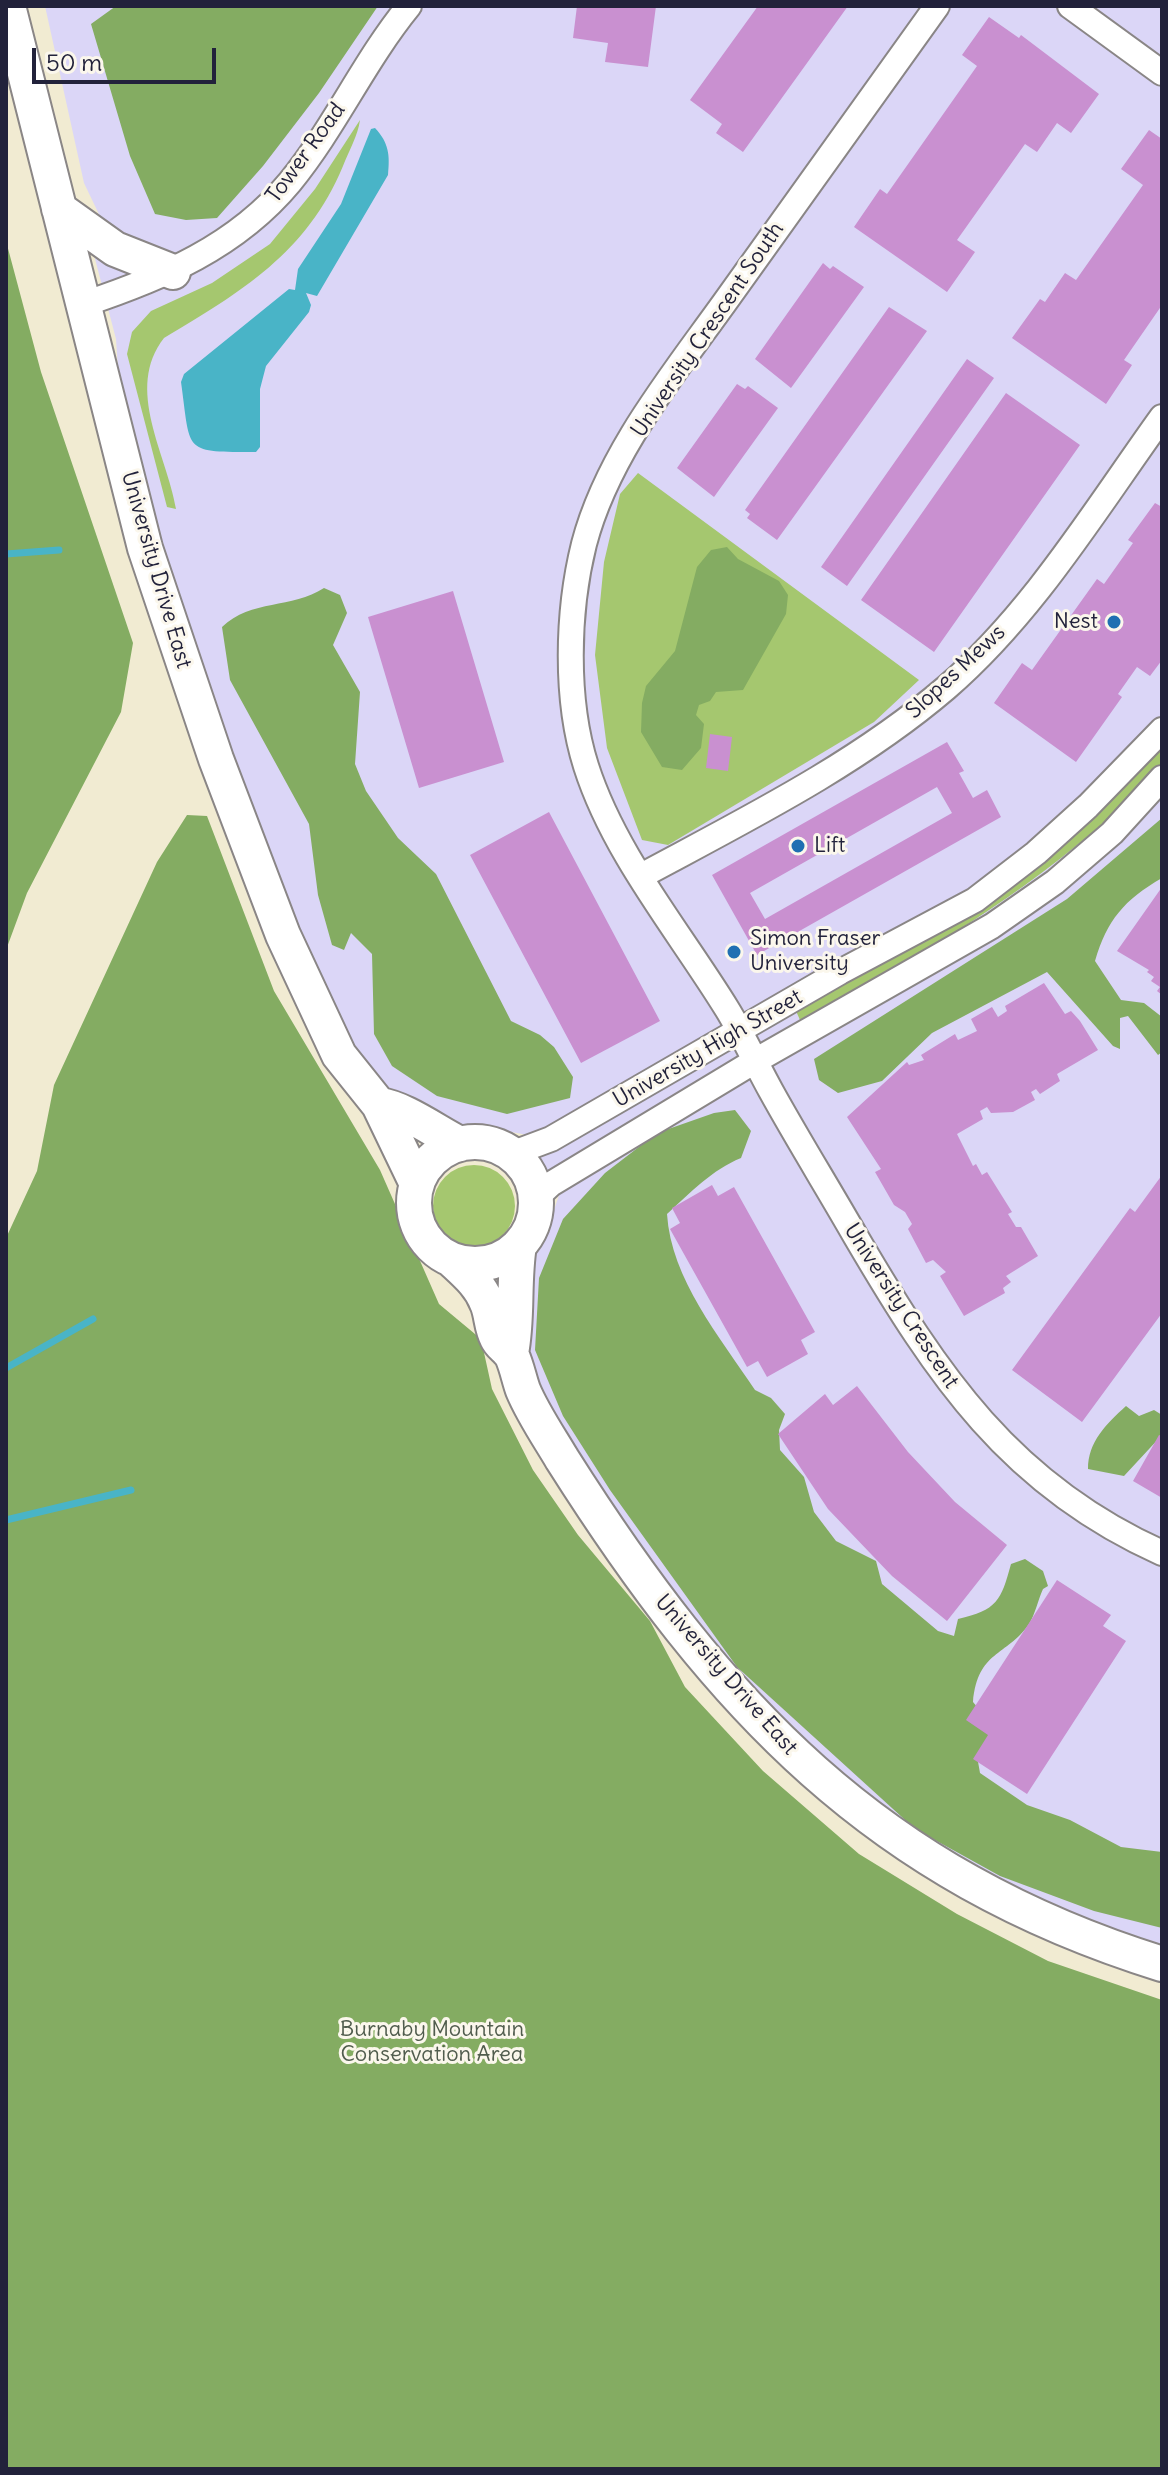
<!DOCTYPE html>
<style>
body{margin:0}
#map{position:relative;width:1168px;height:2475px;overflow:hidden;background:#f1ebd2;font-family:Delius,sans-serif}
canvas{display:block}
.frame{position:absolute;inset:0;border:8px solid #22223b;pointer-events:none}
.scale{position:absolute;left:32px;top:48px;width:184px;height:36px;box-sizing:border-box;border:4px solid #22223b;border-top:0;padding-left:10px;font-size:24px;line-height:28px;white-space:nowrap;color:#22223b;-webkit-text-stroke:6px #fbf7ec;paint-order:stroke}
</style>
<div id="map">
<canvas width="1168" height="2475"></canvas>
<div class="frame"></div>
<div class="scale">50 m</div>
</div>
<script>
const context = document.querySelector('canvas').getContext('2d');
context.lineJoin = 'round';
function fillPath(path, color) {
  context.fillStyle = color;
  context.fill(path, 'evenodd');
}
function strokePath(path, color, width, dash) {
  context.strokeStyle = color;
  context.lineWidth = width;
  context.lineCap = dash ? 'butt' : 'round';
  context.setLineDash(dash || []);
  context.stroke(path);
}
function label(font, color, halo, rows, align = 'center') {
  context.font = font + ' Delius,sans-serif';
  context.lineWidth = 6;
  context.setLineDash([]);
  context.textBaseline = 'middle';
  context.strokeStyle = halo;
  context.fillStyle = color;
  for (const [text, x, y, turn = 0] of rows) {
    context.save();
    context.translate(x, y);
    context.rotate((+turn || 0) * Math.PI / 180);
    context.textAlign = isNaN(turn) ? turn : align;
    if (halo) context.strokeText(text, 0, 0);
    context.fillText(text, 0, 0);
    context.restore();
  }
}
const built = new Path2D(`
 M 45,6 L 1162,6 L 1162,1946 L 1103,1929 L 1016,1892 L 905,1827 L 821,1760 L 768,1706 L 675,1597 L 551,1411 L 531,1360 L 524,1320 L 529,1260 L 549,1225 L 560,1192 L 527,1135 L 486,1127 L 458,1126 L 412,1106 L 381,1081 L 352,1048 L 276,882 L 165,552 L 118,369 L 116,339 L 94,255 L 106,229 L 84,183 Z`);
const green = new Path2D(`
 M 360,120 C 358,135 349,151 343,166 C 307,253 241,292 164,338 C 124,389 167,454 176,509 L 167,507 L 127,354 L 132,332 L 151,311 L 212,283 L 270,244 L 315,189 Z
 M 638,473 L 919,680 L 874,722 L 668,845 L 642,840 L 607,748 L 595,655 L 604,562 L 620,494 Z
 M 1162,746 L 1162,766 C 1077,857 977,922 870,983 C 850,994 822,1017 800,1020 L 796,1011 L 851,978 Z
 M433 1206a41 41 0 1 1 82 0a41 41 0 1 1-82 0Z`);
const forest = new Path2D(`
 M 116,6 L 378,6 L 319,93 L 263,166 L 217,218 L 186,220 L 155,214 L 130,156 L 91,24 Z
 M 6,241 L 41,372 L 133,643 L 121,712 L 27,893 L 6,950 Z
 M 727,547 L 738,559 L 779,581 L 788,595 L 786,614 L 743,690 L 716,692 L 710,701 L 699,705 L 696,715 L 704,724 L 701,748 L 682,770 L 662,767 L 641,732 L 642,703 L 646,686 L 675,651 L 697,567 L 711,550 Z
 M 324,588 L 340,595 L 347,613 L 333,645 L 360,692 L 355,764 L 366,791 L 398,838 L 436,874 L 511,1021 L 540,1035 L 554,1047 L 573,1077 L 570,1098 L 507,1114 L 437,1096 L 392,1066 L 374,1034 L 372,954 L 351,933 L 344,950 L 332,945 L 318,895 L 309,824 L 230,680 L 222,627 C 251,599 292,609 324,588 Z
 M 187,815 L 207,816 L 274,991 L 380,1170 L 439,1304 L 481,1339 L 492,1389 L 533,1470 L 578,1535 L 650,1621 L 685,1687 L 763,1771 L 859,1854 L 957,1914 L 1048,1961 L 1162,2000 L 1162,2469 L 6,2469 L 6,1238 L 37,1171 L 54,1085 L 157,862 Z
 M 1162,818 L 1162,878 C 1124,900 1107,920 1095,961 L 1121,1000 L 1144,1003 L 1162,1017 L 1162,1052 L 1158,1055 L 1128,1016 L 1120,1018 L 1120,1049 L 1113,1046 L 1047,972 L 932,1033 L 882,1081 L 838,1093 L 819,1080 L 814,1059 L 1067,899 Z
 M 735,1110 L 751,1131 L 741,1158 C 712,1170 691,1192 667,1214 C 671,1279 720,1337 755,1390 L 771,1398 L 785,1414 L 779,1430 L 780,1450 L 804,1477 L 814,1512 L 836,1541 L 876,1561 L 882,1584 L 938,1631 L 954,1636 L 958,1619 C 997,1610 1001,1601 1011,1564 L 1025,1559 L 1043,1571 L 1048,1586 L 1043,1589 C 1038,1600 1035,1615 1029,1624 C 1006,1657 978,1650 973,1702 L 989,1721 L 993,1743 L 977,1756 L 980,1773 L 1027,1805 L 1070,1820 L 1121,1847 L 1162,1852 L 1162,1928 L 1094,1911 L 1000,1876 L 915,1829 L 737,1667 L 610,1490 L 563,1416 L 535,1350 L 539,1278 L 563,1219 L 605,1173 L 657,1133 L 714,1113 Z
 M 1126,1406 L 1139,1416 L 1154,1410 L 1162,1415 L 1162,1435 L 1124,1476 L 1088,1469 C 1088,1442 1106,1424 1126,1406 Z`);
const water = new Path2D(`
 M 375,128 C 389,143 390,155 388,175 L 317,296 L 306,293 L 311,305 L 309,312 L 266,366 L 260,389 L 260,447 L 256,452 C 182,452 191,453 181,382 L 184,374 L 289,289 L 295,290 L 298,269 L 341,204 L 371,129 Z`);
const stream = new Path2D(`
 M 6,554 L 59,550
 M 6,1368 L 93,1319
 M 6,1520 L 131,1490`);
const building = new Path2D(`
 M 577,6 L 656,6 L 648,67 L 605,62 L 608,43 L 573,38 Z
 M 758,6 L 848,6 L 743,152 L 716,133 L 722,124 L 690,100 Z
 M 989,17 L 1019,38 L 1021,35 L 1099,94 L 1071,133 L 1057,123 L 1037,152 L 1025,144 L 957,240 L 975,252 L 947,292 L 854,227 L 880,189 L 887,194 L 977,66 L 962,55 Z
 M 1149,130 L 1162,139 L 1162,305 L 1124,360 L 1132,365 L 1106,404 L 1012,338 L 1040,299 L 1045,302 L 1065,273 L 1076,280 L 1143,185 L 1121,169 Z
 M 823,263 L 830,269 L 833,266 L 864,287 L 791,388 L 755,359 Z
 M 889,307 L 927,331 L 777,540 L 747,518 L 750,514 L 745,510 Z
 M 967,359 L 994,378 L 847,586 L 821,567 Z
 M 737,384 L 745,389 L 748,386 L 778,408 L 714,497 L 677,468 Z
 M 1006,393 L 1080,445 L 934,652 L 861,600 Z
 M 1155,503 L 1162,507 L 1162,660 L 1150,676 L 1137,667 L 1118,694 L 1122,697 L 1076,762 L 994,703 L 1022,663 L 1032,670 L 1097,579 L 1104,584 L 1133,543 L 1128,540 Z
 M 453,591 L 504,762 L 419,788 L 368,617 Z
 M 710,734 L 732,737 L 728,771 L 706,768 Z
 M 947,742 L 964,771 L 959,773 L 973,798 L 987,790 L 1001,817 L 757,955 L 712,875 ZM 937,787 L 952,813 L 765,919 L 750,893 Z
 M 549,812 L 660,1021 L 581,1063 L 470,855 Z
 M 1162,887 L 1162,995 L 1157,991 L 1160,987 L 1151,981 L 1154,977 L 1147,972 L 1149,970 L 1117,951 Z
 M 1044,983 L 1065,1014 L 1071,1011 L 1080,1021 L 1098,1050 L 1057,1074 L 1060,1081 L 1040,1094 L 1036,1089 L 1031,1092 L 1035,1100 L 1013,1112 L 991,1113 L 987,1107 L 980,1111 L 983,1119 L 957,1134 L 973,1166 L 976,1164 L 982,1175 L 987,1172 L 1012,1212 L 1008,1214 L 1016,1227 L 1021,1227 L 1038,1256 L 1006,1276 L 1011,1282 L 1003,1288 L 1005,1293 L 964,1316 L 940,1276 L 946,1272 L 933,1260 L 926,1263 L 908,1229 L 912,1224 L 905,1212 L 894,1205 L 875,1172 L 881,1169 L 847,1117 L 907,1062 L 909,1065 L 924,1060 L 921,1055 L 955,1034 L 958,1040 L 977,1031 L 971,1019 L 992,1007 L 998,1017 L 1007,1011 L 1005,1006 Z
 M 1162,1175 L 1162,1313 L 1082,1422 L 1012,1370 L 1130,1208 L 1135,1212 Z
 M 712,1185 L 718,1196 L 734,1187 L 815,1332 L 801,1340 L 808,1354 L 767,1377 L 758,1361 L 747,1367 L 670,1229 L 680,1223 L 672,1208 Z
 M 857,1386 L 908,1452 L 955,1502 L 1007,1545 L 947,1621 L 892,1576 L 828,1509 L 778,1434 L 825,1394 L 833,1405 Z
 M 1159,1435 L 1162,1436 L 1162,1498 L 1133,1481 Z
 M 1057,1580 L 1111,1615 L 1103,1626 L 1126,1641 L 1027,1794 L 973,1759 L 988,1735 L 966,1720 Z`);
const street = new Path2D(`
 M 937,6 C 868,102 799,198 730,295 C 676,371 608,452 584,544 C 567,612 565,700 586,766 C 614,854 679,931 727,1009 C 743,1035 756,1064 771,1091 C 798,1140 828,1188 856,1237 C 937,1375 1010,1485 1162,1553
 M 1070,6 L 1162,73
 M 84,304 C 162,278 236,247 290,182 C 335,127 364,61 409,6
 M 641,876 C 745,820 856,765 946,688 C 1033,613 1095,510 1162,417
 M 511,1154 L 551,1139 L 840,972 L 975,900 L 1036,853 L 1088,806 L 1162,730
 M 536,1198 L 551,1184 L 755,1061 L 992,926 L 1055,882 L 1112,833 L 1162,778`);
const secondary = new Path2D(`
 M 8,6 L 145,548 L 216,759 L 283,935 L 339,1055 L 379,1105 L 417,1184
 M 59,209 L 115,249 L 173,272
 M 379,1105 C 404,1108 436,1132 460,1144
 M414 1203a61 61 0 1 1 122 0a61 61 0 1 1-122 0Z
 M 453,1261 C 467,1274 480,1285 487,1303 C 492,1314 491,1327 497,1338 C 500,1345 508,1349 512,1356 C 517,1367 519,1379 523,1390 C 533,1414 549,1437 562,1459 C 719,1707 876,1875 1162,1964
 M 511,1353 C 518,1318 513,1282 519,1245`);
const markers = [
 [1114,622,8,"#1f6fb2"],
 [798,846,8,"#1f6fb2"],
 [734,952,8,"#1f6fb2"]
];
const streetNames = [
 ["Tower Road",306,153,-54],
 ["University Crescent South",708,330,-56],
 ["University Drive East",156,570,74],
 ["Slopes Mews",956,672,-43],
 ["University High Street",708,1049,-30],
 ["University Crescent",901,1306,57],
 ["University Drive East",726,1675,49]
];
const poiNames = [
 ["Nest",1098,622,"right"],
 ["Lift",814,846],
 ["Simon Fraser",750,939],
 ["University",750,964]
];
const parkNames = [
 ["Burnaby Mountain",432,2030],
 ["Conservation Area",432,2055]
];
fillPath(built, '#dbd6f7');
fillPath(green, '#a5c76f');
fillPath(forest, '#84ac62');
fillPath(water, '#49b4c7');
strokePath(stream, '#49b4c7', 7);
fillPath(building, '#c990d0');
strokePath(street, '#8a8686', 28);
strokePath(secondary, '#8a8686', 38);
strokePath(street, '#fff', 24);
strokePath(secondary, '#fff', 34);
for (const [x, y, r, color] of markers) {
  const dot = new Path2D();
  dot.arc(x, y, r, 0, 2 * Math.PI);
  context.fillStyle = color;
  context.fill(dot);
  strokePath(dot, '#fbf7ec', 3);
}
label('22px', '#22223b', '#fbf7ec', streetNames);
label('22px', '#22223b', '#fbf7ec', poiNames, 'left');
label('22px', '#505c4d', '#fbf7ec', parkNames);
</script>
